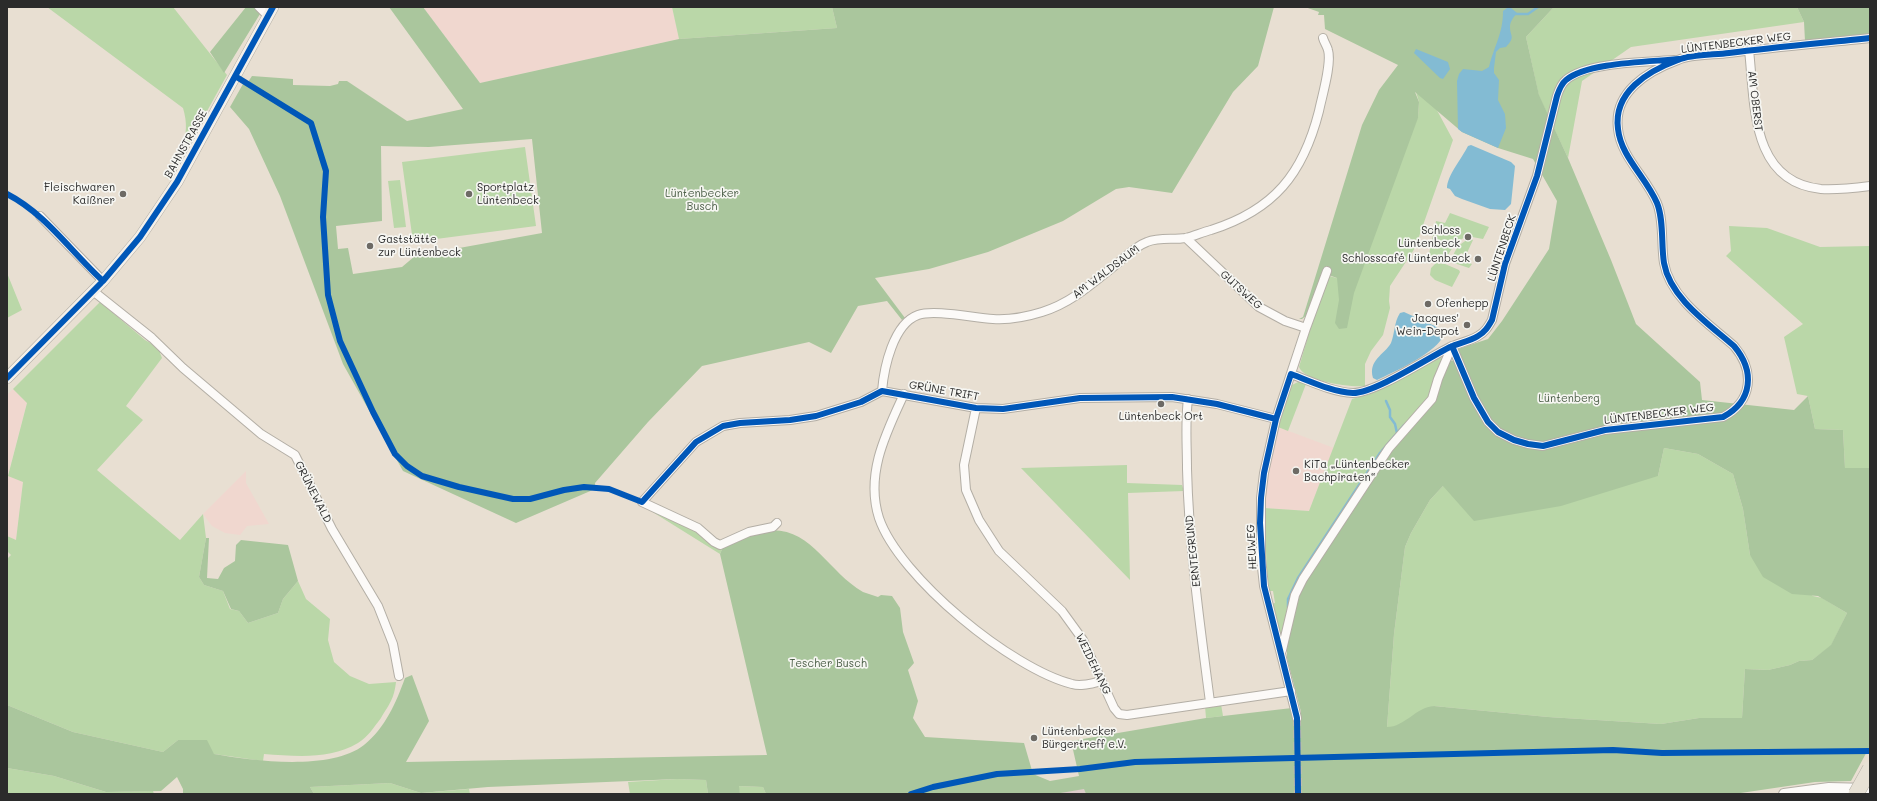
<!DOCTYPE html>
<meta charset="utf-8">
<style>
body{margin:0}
#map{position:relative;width:1877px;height:801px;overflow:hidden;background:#e8dfd2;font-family:Mali,sans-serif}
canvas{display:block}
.frame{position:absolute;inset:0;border:8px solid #2b2b2b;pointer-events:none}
</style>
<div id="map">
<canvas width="1877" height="801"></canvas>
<div class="frame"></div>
</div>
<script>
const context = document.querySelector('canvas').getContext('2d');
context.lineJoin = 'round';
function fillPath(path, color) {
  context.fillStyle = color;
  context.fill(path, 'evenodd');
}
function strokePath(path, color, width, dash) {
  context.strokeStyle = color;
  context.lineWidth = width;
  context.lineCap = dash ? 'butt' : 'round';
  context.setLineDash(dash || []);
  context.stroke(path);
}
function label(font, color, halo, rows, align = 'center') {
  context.font = font + ' Mali,sans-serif';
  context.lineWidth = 3.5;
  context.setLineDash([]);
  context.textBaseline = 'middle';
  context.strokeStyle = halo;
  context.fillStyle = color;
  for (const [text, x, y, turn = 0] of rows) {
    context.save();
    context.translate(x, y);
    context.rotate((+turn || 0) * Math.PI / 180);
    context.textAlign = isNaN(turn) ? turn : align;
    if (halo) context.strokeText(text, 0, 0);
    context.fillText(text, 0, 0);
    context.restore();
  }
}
const built = new Path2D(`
 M 423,7 L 672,7 L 679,39 L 480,83 Z
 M 13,389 L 27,402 L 8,475 L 23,481 L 16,541 L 7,536 L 7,395 Z
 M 1278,427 L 1334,448 L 1309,511 L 1264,508 L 1266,484 Z
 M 246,471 L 246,483 L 269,524 L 247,526 L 240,535 L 225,533 L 212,526 L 203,514 Z`);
const industrial = new Path2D(`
 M 1084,788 L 1086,794 L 1055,794 Z`);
const green = new Path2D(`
 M 47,7 L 173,7 L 227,75 L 170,178 L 165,177 C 179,152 192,138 183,108 Z
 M 672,7 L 832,7 L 837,28 L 679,39 Z
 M 1554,7 L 1797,7 L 1804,22 L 1631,47 L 1582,81 L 1568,158 L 1539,96 L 1526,37 Z
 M 1416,92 L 1432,101 L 1453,140 L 1415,248 L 1390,286 L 1389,301 L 1390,308 L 1383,335 L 1371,351 L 1365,364 L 1365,386 C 1351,388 1304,381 1299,367 L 1326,275 L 1347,281 L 1418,117 L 1419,102 Z
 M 525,147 L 536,226 L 413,242 L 402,162 Z
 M 400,180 L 406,227 L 394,228 L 388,181 Z
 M 1450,213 L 1489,227 L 1483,239 L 1467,236 C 1457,241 1450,249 1446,260 L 1433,258 L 1429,254 L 1436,221 L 1445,223 Z
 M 1729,226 L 1767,228 L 1820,247 L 1870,246 L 1870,468 L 1845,468 L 1843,430 L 1815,429 L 1808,396 L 1797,394 L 1784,337 L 1803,324 L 1726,256 L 1731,251 Z
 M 1469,239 L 1473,240 L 1466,255 L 1461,253 L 1458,258 L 1472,264 L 1469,268 L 1451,262 C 1454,251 1458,244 1469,239 Z
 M 1436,263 L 1445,264 L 1459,270 L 1460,272 L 1452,287 L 1435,280 L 1430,275 L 1431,268 Z
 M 7,273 L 22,310 L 7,318 Z
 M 100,302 L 145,340 L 161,349 L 160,353 L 162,358 L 126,406 L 143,420 L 97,470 L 180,540 L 203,514 L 206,538 L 199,577 L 204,585 L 223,591 L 230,609 L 239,611 L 248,623 L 278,613 L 283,599 L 298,581 L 306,599 L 330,619 L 328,640 L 334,662 L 350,676 L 369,684 L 396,682 C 394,699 390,703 381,718 C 374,727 368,737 358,743 C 330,760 295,756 264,754 L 263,761 L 214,754 L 178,740 L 163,752 L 73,732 L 7,705 L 7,559 L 11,555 L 7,551 L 7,536 L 16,540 L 23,482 L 8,476 L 27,403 L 13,389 Z
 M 1441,357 L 1442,360 L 1429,396 L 1423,408 L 1382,453 L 1283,633 L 1280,633 L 1271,604 L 1275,603 L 1273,591 L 1270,591 L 1267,573 L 1264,508 L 1309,511 L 1352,399 L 1369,394 Z
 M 1300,381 L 1306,384 L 1288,431 L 1278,427 L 1290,389 L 1292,385 Z
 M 1664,448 L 1698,454 L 1733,474 L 1743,509 L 1750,555 L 1813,596 L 1822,598 L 1847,613 L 1831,646 L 1812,660 L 1799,661 L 1790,665 L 1768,670 L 1745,669 L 1742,718 L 1699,718 L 1661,724 L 1548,717 L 1434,706 L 1395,727 L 1387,727 L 1394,634 L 1405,547 L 1411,533 L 1430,500 L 1443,486 L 1658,476 Z
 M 1127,465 L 1127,483 L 1182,485 L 1184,491 L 1128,493 L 1130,580 L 1021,468 Z
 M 651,511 L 697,530 L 723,547 L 720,554 Z
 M 1221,704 L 1223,716 L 1206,718 L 1205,706 Z
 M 7,768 L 54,776 L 106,792 L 153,791 L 154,794 L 7,794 Z
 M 677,779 L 706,780 L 708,794 L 630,794 L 628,782 Z
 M 390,783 L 421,793 L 469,789 L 470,794 L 314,794 L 310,787 Z
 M 738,786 L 763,787 L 766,794 L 740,794 Z`);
const forest = new Path2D(`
 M 246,7 L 253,7 L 260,14 L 224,73 L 210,52 Z
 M 389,7 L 423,7 L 480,83 L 679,39 L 837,28 L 832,7 L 1274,7 L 1258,66 L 1233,92 L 1172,193 L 1129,187 L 1116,189 L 1063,221 L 988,252 L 929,269 L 875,278 L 905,318 L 902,320 L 887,301 L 858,306 L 831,353 L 809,342 L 702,366 L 648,422 L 595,483 L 595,489 L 516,523 L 403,471 L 343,364 L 280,196 L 249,129 L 230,107 L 243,84 L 246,85 L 252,76 L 293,79 L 293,85 L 330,86 L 338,84 L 339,81 L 347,81 L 407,121 L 463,109 ZM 532,139 L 542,233 L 415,256 L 402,267 L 353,274 L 348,248 L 338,249 L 336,226 L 382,221 L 381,146 L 429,147 Z
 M 1305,7 L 1554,7 L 1526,37 L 1539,95 L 1568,158 L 1611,260 L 1636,324 L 1700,382 L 1702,400 L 1794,410 L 1808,396 L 1815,429 L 1843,430 L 1845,468 L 1870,468 L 1870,746 L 1851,781 L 1815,782 L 1734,794 L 1086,794 L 1084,789 L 1055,794 L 766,794 L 763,787 L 739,786 L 740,794 L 708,794 L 706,780 L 677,779 L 488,787 L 421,793 L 390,783 L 310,787 L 314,794 L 183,794 L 183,789 L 177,777 L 161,791 L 106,792 L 54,776 L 7,768 L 7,705 L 73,732 L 163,752 L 178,740 L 207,740 L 214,754 C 253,761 331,771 364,745 C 385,728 396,703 405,678 L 412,675 L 429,721 L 406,762 L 767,755 L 720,554 L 723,547 C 732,543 741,537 751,534 C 808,516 823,569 863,592 C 868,594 873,595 878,597 L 881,595 L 892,596 L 900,608 L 903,632 L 914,663 L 908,670 L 918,701 L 913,718 L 925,737 L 1024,743 L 1033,774 L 1050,781 L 1079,776 L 1071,741 L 1206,718 L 1292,708 L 1293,719 L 1301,719 L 1301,712 L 1287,658 L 1287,648 L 1292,615 L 1303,584 L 1391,451 L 1434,402 L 1449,360 L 1463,363 L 1458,349 L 1488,339 L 1502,321 L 1549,249 L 1557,201 L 1533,159 L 1498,148 L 1462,132 L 1415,92 L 1419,102 L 1418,118 L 1354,293 L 1347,328 L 1339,329 L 1335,323 L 1339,300 L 1337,278 L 1323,273 L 1307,315 L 1302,319 L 1299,319 L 1303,317 L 1362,125 L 1379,90 L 1398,65 L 1325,29 L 1324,15 L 1318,15 L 1319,12 ZM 1664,448 L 1698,454 L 1733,474 L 1743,509 L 1750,555 L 1763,577 L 1792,594 L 1818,596 L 1847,613 L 1831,645 L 1812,660 L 1799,661 L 1790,665 L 1768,670 L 1745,669 L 1742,718 L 1699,718 L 1661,724 L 1548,717 L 1434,706 C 1416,707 1405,727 1387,727 L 1394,634 L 1405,547 L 1411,533 L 1430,500 L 1443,486 L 1474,521 L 1561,506 L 1658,476 Z
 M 1797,7 L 1870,7 L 1870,34 L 1805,41 L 1804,22 Z
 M 206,538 L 209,538 L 207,578 L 218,579 L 224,568 L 235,561 L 236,545 L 241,540 L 288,545 L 298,581 L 283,599 L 278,613 L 248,623 L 239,611 L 231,609 L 223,591 L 204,585 L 199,577 Z`);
const water = new Path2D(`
 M 1507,8 L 1511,8 L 1517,13 C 1514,17 1510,21 1510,27 C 1510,37 1516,36 1506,47 L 1500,48 L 1496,52 L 1494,68 L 1494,73 L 1499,80 L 1498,100 L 1505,114 L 1506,128 L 1498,148 L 1462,132 L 1458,129 L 1457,81 L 1459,74 L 1463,69 L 1482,71 L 1489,67 C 1494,46 1503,34 1503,11 Z
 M 1416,49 L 1448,62 L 1450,69 L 1443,79 L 1440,78 L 1414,53 Z
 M 1471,145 L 1511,162 L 1515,166 L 1511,204 L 1505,210 L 1490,209 L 1462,199 L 1455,196 L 1450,189 L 1447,188 C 1447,176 1462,158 1468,146 Z
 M 1404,312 L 1437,327 L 1443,335 C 1440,351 1392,373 1377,380 L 1373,378 C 1368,360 1384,355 1391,343 C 1395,333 1394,322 1400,313 Z`);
const stream = new Path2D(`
 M 1516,14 L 1528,14 L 1538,7
 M 1397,433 L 1404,425
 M 1288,607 L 1288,599 L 1298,578 L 1380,453 L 1397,433 L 1395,424 L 1390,417 L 1390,410 L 1386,401`);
const minorTunnel = new Path2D(`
 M 1297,718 L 1298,794`);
const minor = new Path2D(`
 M 259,7 L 268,16
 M 1749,50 C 1755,103 1750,182 1821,189 C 1837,190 1854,188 1870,186
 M 40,216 L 103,281
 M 1186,238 L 1259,307 L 1285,321 L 1306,328
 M 93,291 L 152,338 L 183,368 L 261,434 L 295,455 L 332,529 L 378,606 L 393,644 L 399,676
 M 1452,346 L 1474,398 L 1488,422 L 1498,432 L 1514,440 L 1528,444 L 1543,446 L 1605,430 L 1723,417 C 1753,401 1755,371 1734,346 C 1709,324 1670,298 1664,263 C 1661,245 1664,220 1657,203 C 1646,177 1621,157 1618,129 C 1613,92 1648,71 1678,60 C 1691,54 1714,55 1729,53 C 1776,47 1823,43 1870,38
 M 1291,374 C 1310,381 1332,392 1353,393 C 1375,393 1428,358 1450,347 C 1459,343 1470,341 1478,336 C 1485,332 1488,327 1492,320 L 1505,264 L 1537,176 L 1557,96 C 1559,90 1561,84 1566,80 C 1586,62 1647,62 1674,60
 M 882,391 C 884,368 893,324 918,315 C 934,309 974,318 993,319 C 1009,320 1026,317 1042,312 C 1072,303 1094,282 1118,263 C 1127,255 1136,246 1147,242 C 1159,237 1173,240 1186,238 C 1194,236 1203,232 1211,230 C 1274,210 1303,174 1319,111 C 1322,96 1332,64 1328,50 C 1327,46 1324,42 1323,38
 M 904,394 C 886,433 865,474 879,518 C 899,577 1012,669 1072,684 C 1082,687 1092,683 1102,681
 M 1188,399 C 1185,422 1187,445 1187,469 C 1189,547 1200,625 1210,702
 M 976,408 L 964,465 L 966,490 L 979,520 L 999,551 L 1062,611 L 1083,640 L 1114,708 L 1119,714 L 1127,715 L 1291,691
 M 777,523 L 773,527 L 749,532 L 720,545 L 714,542 L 698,528 L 642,502 L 696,442 L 723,426 L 740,423 L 790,420 L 816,416 L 861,402 L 882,391 L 976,408 L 1003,409 L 1080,398 L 1172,397 L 1217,404 L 1276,419
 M 1282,650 L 1295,595 L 1303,579 L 1389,448 L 1432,399 L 1438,379 L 1452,346
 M 1297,718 L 1264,586 L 1261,558 L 1261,498 L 1264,473 L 1276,419 L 1306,328 L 1327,271`);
const tertiary = new Path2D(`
 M 1784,794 L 1829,788 L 1870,789`);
const secondary = new Path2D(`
 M 7,378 L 103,281 L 140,237 L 177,182 L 273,7`);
const motorwayBridge = new Path2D(`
 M 1856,794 L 1870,769`);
const cycleway = new Path2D(`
 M 235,76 L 311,123 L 326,171 L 323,217 L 328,295 L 340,341 L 373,412 L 395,454 L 407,466 L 422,476 L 459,487 L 513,499 L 530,499 L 564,490 L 584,487 L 609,489 L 642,502 L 696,442 L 723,426 L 740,423 L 790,420 L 816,416 L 861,402 L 882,391 L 976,408 L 1003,409 L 1080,398 L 1172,397 L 1217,404 L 1276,419
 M 7,194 C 46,214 71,252 103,281
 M 1452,346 L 1474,398 L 1488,422 L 1498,432 L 1514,440 L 1528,444 L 1543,446 L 1605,430 L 1723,417 C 1753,401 1755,371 1734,346 C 1709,324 1670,298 1664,263 C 1661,245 1664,220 1657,203 C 1646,177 1621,157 1618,129 C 1613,92 1648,71 1678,60 C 1691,54 1714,55 1729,53 C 1776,47 1823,43 1870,38
 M 7,378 L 103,281 L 140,237 L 177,182 L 273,7
 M 911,794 L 933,787 L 997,774 L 1080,769 L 1135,762 L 1613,750 L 1662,753 L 1870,751
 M 1298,794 L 1297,718 L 1264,586 L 1260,523 L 1261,498 L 1264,473 L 1276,419 L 1291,374 C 1310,381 1332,392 1353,393 C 1375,393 1428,358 1450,347 C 1459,343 1470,341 1478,336 C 1485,332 1488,327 1492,320 L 1505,264 L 1537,176 L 1557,96 C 1559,90 1561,84 1566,80 C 1587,62 1650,62 1679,59`);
const markers = [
 [123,194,4,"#6d6a65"],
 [469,194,4,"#6d6a65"],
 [1468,237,4,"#6d6a65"],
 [370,246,4,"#6d6a65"],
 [1478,259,4,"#6d6a65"],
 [1428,304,4,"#6d6a65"],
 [1467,325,4,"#6d6a65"],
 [1161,404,4,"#6d6a65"],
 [1296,471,4,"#6d6a65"],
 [1034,738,4,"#6d6a65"]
];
const streetNames = [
 ["LÜNTENBECKER WEG",1736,43,-7],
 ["AM OBERST",1755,101,83],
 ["BAHNSTRASSE",186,144,-61],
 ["LÜNTENBECK",1502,248,-72],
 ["AM WALDSAUM",1106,272,-37],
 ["GUTSWEG",1241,290,42],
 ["GRÜNE TRIFT",944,391,10],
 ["LÜNTENBECKER WEG",1659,414,-7],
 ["GRÜNEWALD",313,492,63],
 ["HEUWEG",1252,547,-93],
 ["ERNTEGRUND",1193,551,-96],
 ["WEIDEHANG",1093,664,64]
];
const poiNames = [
 ["Fleischwaren",115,188,"right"],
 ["Kaißner",115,201,"right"],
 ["Sportplatz",477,188],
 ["Lüntenbeck",477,201],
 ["Schloss",1460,231,"right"],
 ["Lüntenbeck",1460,244,"right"],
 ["Gaststätte",378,240],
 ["zur Lüntenbeck",378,253],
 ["Schlosscafé Lüntenbeck",1470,259,"right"],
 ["Ofenhepp",1436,304],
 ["Jacques'",1459,319,"right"],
 ["Wein-Depot",1459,332,"right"],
 ["Lüntenbeck Ort",1161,417,"center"],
 ["KiTa „Lüntenbecker",1304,465],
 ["Bachpiraten“",1304,478],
 ["Lüntenbecker",1042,732],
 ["Bürgertreff e.V.",1042,745]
];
const parkNames = [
 ["Lüntenbecker",702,194],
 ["Busch",702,207],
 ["Lüntenberg",1569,399],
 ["Tescher Busch",828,664]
];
fillPath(built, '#f0d7cf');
fillPath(industrial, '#dccdca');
fillPath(green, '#bad7a8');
fillPath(forest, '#aac69d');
fillPath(water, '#83bbd3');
strokePath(stream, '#83bbd3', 2.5);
strokePath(minorTunnel, '#c2bbb1', 8, [8, 4]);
strokePath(minor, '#b3aea5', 10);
strokePath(tertiary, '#b3aea5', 12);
strokePath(secondary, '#b3aea5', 12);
strokePath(minor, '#fcfaf8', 8);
strokePath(tertiary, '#fcfaf8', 10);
strokePath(secondary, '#f4f0ea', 11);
strokePath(motorwayBridge, '#b3aea5', 16, []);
strokePath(motorwayBridge, '#e7e1d5', 15);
strokePath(cycleway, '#0057b8', 6);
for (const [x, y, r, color] of markers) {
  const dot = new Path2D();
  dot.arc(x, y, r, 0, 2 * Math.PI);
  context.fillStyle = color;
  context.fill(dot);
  strokePath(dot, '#f6f6f2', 1.5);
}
label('11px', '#2b2b2b', '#f6f6f2', streetNames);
label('11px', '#2b2b2b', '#f6f6f2', poiNames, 'left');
label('11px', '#4a5d46', '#f6f6f2', parkNames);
</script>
